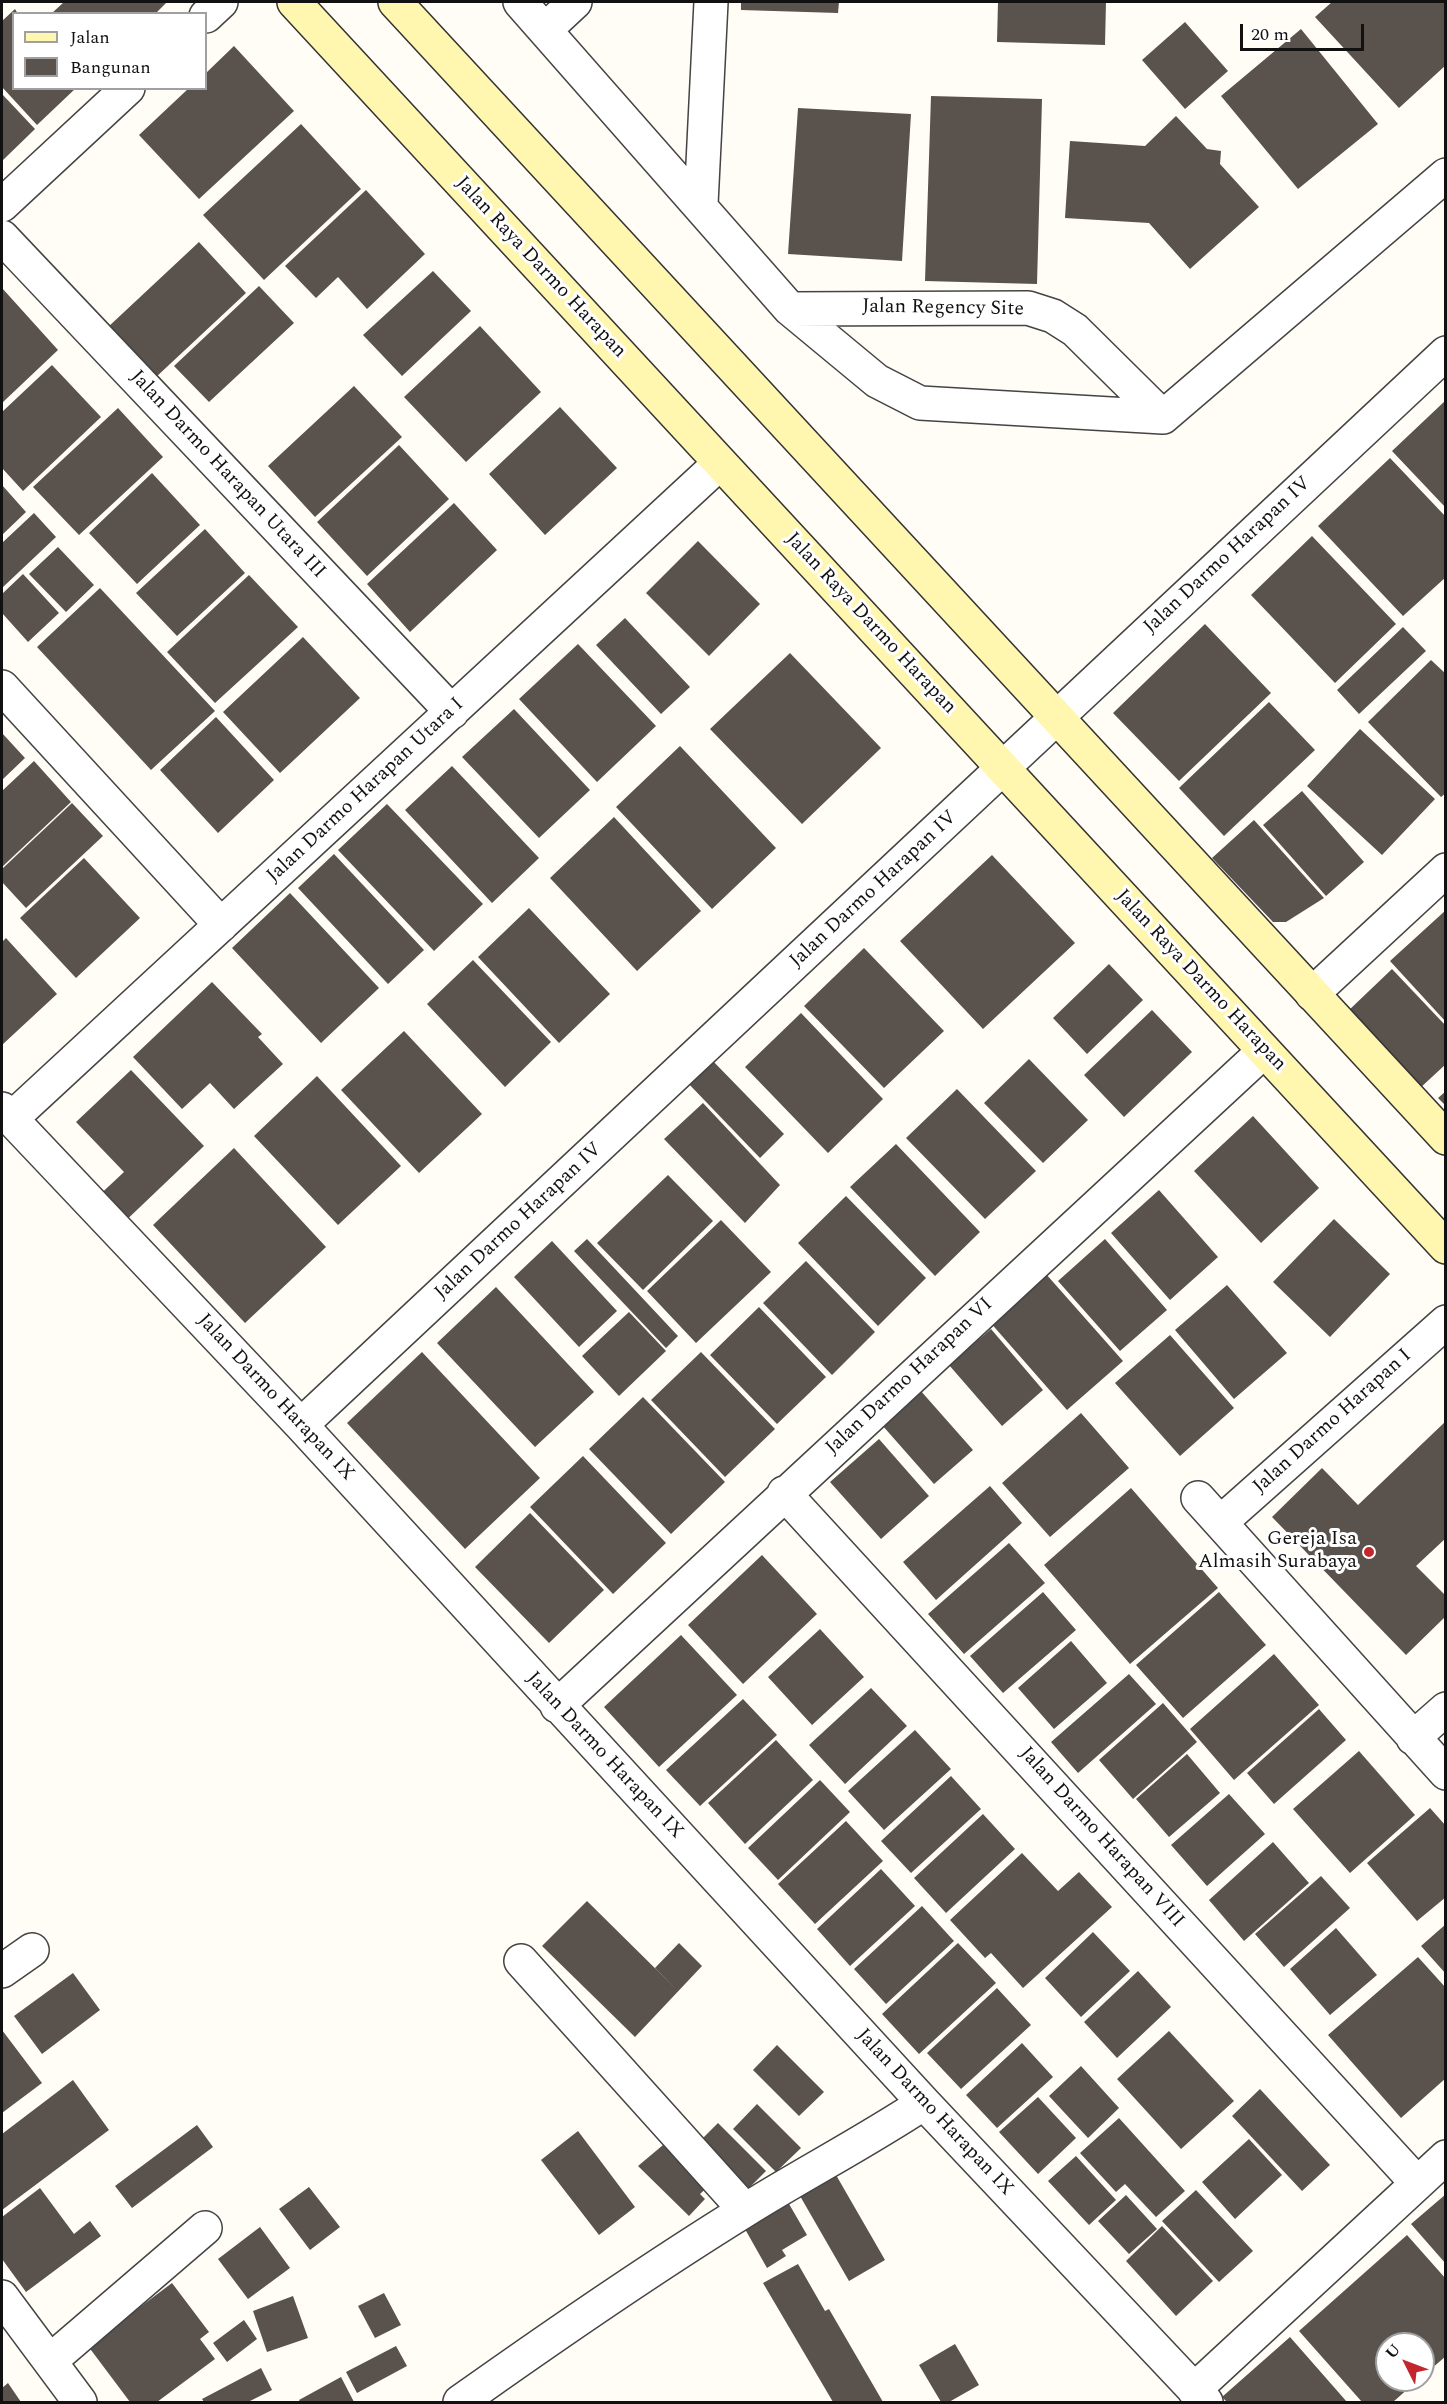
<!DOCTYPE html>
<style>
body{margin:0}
#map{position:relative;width:1447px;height:2404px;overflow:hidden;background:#fffdf5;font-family:Spectral,serif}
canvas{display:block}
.frame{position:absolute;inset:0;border:3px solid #111;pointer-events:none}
.legend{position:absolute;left:12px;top:12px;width:195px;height:78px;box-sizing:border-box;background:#fff;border:2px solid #a0a0a0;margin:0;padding:8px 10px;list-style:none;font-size:18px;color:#111}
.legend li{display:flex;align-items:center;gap:12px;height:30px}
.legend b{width:30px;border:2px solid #a0a0a0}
.north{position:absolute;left:1375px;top:2332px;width:60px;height:60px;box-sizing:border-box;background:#fff;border:2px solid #a0a0a0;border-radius:50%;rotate:312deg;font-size:16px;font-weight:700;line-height:24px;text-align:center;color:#111}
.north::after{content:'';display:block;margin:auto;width:21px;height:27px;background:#c4262e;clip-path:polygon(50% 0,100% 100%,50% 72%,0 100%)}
.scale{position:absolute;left:1240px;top:24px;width:124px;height:27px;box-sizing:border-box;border:3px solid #111;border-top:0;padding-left:8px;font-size:18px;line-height:21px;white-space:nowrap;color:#111;-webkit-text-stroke:4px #fff;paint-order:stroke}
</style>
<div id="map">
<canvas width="1447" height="2404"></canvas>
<div class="frame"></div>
<ul class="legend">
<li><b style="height:8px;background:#fff6b0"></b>Jalan</li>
<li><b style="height:16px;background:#5a524d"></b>Bangunan</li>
</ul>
<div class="north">U</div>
<div class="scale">20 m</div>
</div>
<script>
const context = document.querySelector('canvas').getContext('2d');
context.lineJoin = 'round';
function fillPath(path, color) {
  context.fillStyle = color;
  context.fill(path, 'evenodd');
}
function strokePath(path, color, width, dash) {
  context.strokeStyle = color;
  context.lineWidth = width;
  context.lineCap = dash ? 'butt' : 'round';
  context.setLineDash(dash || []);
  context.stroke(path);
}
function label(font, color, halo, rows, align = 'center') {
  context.font = font + ' Spectral,serif';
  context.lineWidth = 6;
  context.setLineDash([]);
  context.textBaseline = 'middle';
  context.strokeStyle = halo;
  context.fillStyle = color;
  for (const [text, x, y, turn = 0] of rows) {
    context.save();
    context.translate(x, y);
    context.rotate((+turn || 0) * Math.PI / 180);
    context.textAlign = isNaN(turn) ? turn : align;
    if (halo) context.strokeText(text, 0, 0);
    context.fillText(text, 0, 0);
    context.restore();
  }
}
const building = new Path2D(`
 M 64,2 L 167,2 L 155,14 L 51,14 Z
 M 741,2 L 839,2 L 838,13 L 741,10 Z
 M 998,2 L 1106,2 L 1105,45 L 997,42 Z
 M 1332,2 L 1446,2 L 1446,65 L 1399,108 L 1315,17 Z
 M 15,9 L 18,14 L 14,14 L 14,88 L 76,88 L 37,125 L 2,87 L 2,21 Z
 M 1185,22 L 1228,71 L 1185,109 L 1142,60 Z
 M 1301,29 L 1378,124 L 1298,189 L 1221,96 Z
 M 234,46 L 294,111 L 199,199 L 139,135 L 189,88 L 206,88 L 206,73 Z
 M 2,94 L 35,129 L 2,161 Z
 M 931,96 L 1042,99 L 1037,284 L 925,281 Z
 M 798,108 L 911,114 L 902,261 L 788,254 Z
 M 1176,116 L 1207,149 L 1221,151 L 1220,164 L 1259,207 L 1190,269 L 1149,223 L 1065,218 L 1070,141 L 1145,146 Z
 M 301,124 L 361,189 L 264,280 L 203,215 Z
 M 366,190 L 425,254 L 367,309 L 338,277 L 316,298 L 285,266 Z
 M 199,242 L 246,293 L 155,378 L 107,328 Z
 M 433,271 L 471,311 L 402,376 L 363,335 Z
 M 259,286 L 294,323 L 209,402 L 174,366 Z
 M 2,288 L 58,350 L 2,403 Z
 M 480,326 L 541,392 L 466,462 L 404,397 Z
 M 52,365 L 101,417 L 23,491 L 2,468 L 2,412 Z
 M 354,386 L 402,437 L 315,517 L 268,466 Z
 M 1446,400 L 1446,508 L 1392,451 Z
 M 560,407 L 617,468 L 545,535 L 489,474 Z
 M 118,408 L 163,457 L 79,535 L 33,487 Z
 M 399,445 L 449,499 L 367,576 L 317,522 Z
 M 1390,458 L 1446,517 L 1446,577 L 1403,616 L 1318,526 Z
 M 152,473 L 200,525 L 137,584 L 89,533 Z
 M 2,485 L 26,512 L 2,535 Z
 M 454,503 L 497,550 L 410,632 L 367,584 Z
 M 34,513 L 56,537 L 2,588 L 2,543 Z
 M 205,529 L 245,573 L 177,636 L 136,593 Z
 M 1312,536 L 1396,624 L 1335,683 L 1251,595 Z
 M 698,541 L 760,604 L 709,656 L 646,593 Z
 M 58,547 L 94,585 L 66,612 L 29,574 Z
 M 23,574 L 59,613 L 28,642 L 2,613 L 2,594 Z
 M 249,575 L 298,627 L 215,703 L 167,652 Z
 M 100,588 L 215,711 L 151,770 L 37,647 Z
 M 625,618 L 690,687 L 661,714 L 596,645 Z
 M 1205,624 L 1271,693 L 1179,781 L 1113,713 Z
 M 1403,627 L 1426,651 L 1359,714 L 1337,690 Z
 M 303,637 L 360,698 L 280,773 L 223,712 Z
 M 578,644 L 656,726 L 597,782 L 519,699 Z
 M 790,653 L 881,748 L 802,824 L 710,729 Z
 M 1431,660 L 1446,674 L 1446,793 L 1441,797 L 1368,722 Z
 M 1269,702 L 1315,750 L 1224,836 L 1179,788 Z
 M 514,709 L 590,790 L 539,838 L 462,757 Z
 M 216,717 L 274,780 L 218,833 L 160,770 Z
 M 1360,729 L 1435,799 L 1382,855 L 1307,786 Z
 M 2,733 L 25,758 L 2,780 Z
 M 680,746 L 776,848 L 712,909 L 616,807 Z
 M 34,761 L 71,802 L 2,867 L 2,791 Z
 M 452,766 L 539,858 L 492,903 L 405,810 Z
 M 1302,791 L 1364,862 L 1326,896 L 1263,825 Z
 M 72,803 L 103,836 L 26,908 L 2,882 L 2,869 Z
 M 387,804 L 483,904 L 434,951 L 338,850 Z
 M 614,817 L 701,911 L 637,971 L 550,878 Z
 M 1254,820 L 1324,898 L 1286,922 L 1273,922 L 1212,858 Z
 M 334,854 L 424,950 L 388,984 L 298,888 Z
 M 992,855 L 1075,943 L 983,1029 L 900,941 Z
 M 84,858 L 140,918 L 76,978 L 20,918 Z
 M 290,893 L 379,988 L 321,1043 L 232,948 Z
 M 529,908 L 610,994 L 559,1043 L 478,957 Z
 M 1446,910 L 1446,1022 L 1390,961 Z
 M 6,938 L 57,994 L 2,1045 L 2,942 Z
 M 864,948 L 944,1031 L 884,1088 L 804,1006 Z
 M 473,960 L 551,1042 L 505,1087 L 427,1004 Z
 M 1109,964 L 1143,1000 L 1087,1054 L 1053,1018 Z
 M 1392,969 L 1446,1026 L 1446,1064 L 1419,1089 L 1347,1012 Z
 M 212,982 L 262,1034 L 258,1037 L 283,1064 L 234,1109 L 210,1083 L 182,1109 L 133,1057 Z
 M 1152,1010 L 1192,1052 L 1124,1117 L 1084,1075 Z
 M 801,1013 L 883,1099 L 828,1153 L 745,1067 Z
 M 404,1031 L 482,1114 L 419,1173 L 341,1090 Z
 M 709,1057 L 784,1134 L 760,1158 L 685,1080 Z
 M 1029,1059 L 1088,1120 L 1043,1163 L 984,1103 Z
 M 131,1070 L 204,1146 L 118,1228 L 93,1201 L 124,1172 L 76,1122 Z
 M 317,1076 L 401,1166 L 338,1225 L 254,1136 Z
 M 957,1089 L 1036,1171 L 985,1219 L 906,1138 Z
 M 1446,1091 L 1446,1106 L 1438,1098 Z
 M 703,1103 L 780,1185 L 745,1223 L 664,1139 Z
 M 1253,1116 L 1319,1188 L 1261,1243 L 1194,1171 Z
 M 896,1144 L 980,1232 L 935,1276 L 850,1187 Z
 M 234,1148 L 326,1247 L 245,1323 L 153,1225 Z
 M 668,1175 L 713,1221 L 643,1290 L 597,1243 Z
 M 1159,1190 L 1218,1257 L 1170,1300 L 1111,1233 Z
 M 846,1196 L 926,1278 L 878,1326 L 798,1243 Z
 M 1334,1219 L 1390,1274 L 1330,1337 L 1273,1282 Z
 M 721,1220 L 771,1272 L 696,1343 L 647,1291 Z
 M 587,1239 L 678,1336 L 666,1348 L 574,1251 Z
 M 1105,1239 L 1167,1310 L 1120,1351 L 1058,1281 Z
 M 552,1241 L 617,1311 L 579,1347 L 514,1277 Z
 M 806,1261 L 875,1332 L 832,1375 L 763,1303 Z
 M 1038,1265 L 1123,1361 L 1067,1410 L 982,1313 Z
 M 1227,1285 L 1287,1353 L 1234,1399 L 1175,1330 Z
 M 496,1287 L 594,1392 L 535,1447 L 437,1343 Z
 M 759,1307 L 826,1377 L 777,1424 L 710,1355 Z
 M 629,1312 L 666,1351 L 619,1396 L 582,1356 Z
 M 991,1329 L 1043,1390 L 1002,1426 L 949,1365 Z
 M 1170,1335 L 1234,1408 L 1180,1456 L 1115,1383 Z
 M 422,1352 L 540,1478 L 465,1549 L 347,1423 Z
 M 701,1352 L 775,1429 L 725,1477 L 651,1400 Z
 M 920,1390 L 973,1450 L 934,1484 L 882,1425 Z
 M 643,1397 L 725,1482 L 671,1534 L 589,1449 Z
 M 1081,1413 L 1129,1468 L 1050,1537 L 1002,1483 Z
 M 1446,1421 L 1446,1538 L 1416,1566 L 1446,1596 L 1446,1616 L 1406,1655 L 1272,1517 L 1322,1468 L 1358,1505 Z
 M 879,1439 L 929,1496 L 881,1539 L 830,1482 Z
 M 583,1456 L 666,1543 L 613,1594 L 530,1507 Z
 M 990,1486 L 1022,1523 L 936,1600 L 903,1562 Z
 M 1131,1488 L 1218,1588 L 1130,1664 L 1044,1565 Z
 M 530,1513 L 604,1590 L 549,1643 L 475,1567 Z
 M 1009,1543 L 1045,1583 L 964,1654 L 928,1614 Z
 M 762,1555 L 817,1614 L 743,1684 L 688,1625 Z
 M 1043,1592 L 1076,1630 L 1003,1693 L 970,1656 Z
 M 1219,1592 L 1266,1645 L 1183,1718 L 1136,1665 Z
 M 820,1629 L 864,1677 L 812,1725 L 768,1677 Z
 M 681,1635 L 737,1695 L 659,1767 L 604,1707 Z
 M 1071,1641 L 1107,1683 L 1054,1729 L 1018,1688 Z
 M 1274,1654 L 1319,1705 L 1234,1780 L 1190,1729 Z
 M 1129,1674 L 1156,1704 L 1078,1773 L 1051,1742 Z
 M 871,1688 L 907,1726 L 845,1784 L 809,1745 Z
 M 743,1699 L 777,1735 L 700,1806 L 666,1770 Z
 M 1163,1703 L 1197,1742 L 1133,1799 L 1099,1760 Z
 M 1319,1709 L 1346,1740 L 1274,1804 L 1247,1773 Z
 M 915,1730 L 951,1769 L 884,1830 L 848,1791 Z
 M 776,1740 L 813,1780 L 745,1844 L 708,1803 Z
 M 1359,1751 L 1415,1815 L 1350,1873 L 1293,1809 Z
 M 1187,1754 L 1220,1793 L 1169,1837 L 1136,1799 Z
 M 951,1776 L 981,1809 L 911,1873 L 881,1841 Z
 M 820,1780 L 850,1812 L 778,1880 L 748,1848 Z
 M 1229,1794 L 1265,1834 L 1207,1886 L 1171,1845 Z
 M 1430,1808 L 1446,1826 L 1446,1897 L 1417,1921 L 1367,1863 Z
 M 983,1814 L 1015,1849 L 946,1913 L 914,1878 Z
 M 846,1821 L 883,1861 L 815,1924 L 778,1884 Z
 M 1273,1842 L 1309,1883 L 1244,1941 L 1209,1900 Z
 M 1022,1853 L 1058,1891 L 1079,1872 L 1112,1907 L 1023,1988 L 991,1953 L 985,1958 L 950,1920 Z
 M 881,1869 L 915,1906 L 850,1966 L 817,1929 Z
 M 1321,1876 L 1350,1908 L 1284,1967 L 1255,1934 Z
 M 587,1901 L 676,1989 L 655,1968 L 679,1943 L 702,1966 L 635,2037 L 542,1946 Z
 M 922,1906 L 954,1941 L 886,2004 L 854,1969 Z
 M 1446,1924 L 1446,1974 L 1421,1946 Z
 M 1336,1928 L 1377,1975 L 1330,2015 L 1290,1969 Z
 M 1093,1932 L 1130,1971 L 1081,2017 L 1045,1978 Z
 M 958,1943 L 996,1983 L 919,2054 L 882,2014 Z
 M 1418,1957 L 1446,1988 L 1446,2078 L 1401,2118 L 1328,2035 Z
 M 1138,1971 L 1171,2007 L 1117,2058 L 1084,2022 Z
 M 73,1973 L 100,2010 L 42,2054 L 14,2016 Z
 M 997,1988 L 1031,2025 L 961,2089 L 927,2053 Z
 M 2,2030 L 42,2083 L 2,2113 Z
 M 1169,2031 L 1234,2101 L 1181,2149 L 1117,2079 Z
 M 1022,2043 L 1053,2077 L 997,2128 L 966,2095 Z
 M 777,2045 L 824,2092 L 799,2116 L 753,2070 Z
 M 1081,2066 L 1119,2108 L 1088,2138 L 1049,2096 Z
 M 73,2080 L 109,2130 L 2,2210 L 2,2134 Z
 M 1260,2089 L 1330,2165 L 1302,2191 L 1232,2116 Z
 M 1038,2097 L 1076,2138 L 1038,2174 L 999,2132 Z
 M 757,2104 L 801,2148 L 776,2172 L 733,2129 Z
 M 1119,2118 L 1185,2191 L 1156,2217 L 1125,2184 L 1116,2192 L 1080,2153 Z
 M 718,2123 L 766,2171 L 747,2190 L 699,2142 Z
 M 197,2125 L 213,2147 L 132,2208 L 115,2186 Z
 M 578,2131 L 635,2207 L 599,2235 L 541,2160 Z
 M 1249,2139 L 1282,2175 L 1235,2219 L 1202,2182 Z
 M 669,2140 L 713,2182 L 700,2194 L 705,2199 L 689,2216 L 638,2166 Z
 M 1076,2156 L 1116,2200 L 1089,2225 L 1048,2181 Z
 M 832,2168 L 885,2260 L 849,2281 L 796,2189 Z
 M 309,2187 L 340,2227 L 310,2250 L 279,2209 Z
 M 40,2188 L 74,2234 L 90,2221 L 101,2236 L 26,2292 L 2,2259 L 2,2217 Z
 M 1196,2190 L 1253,2251 L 1219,2282 L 1162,2221 Z
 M 1446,2194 L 1446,2264 L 1411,2224 Z
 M 1126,2195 L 1157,2229 L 1129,2254 L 1098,2221 Z
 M 785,2197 L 807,2235 L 782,2250 L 786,2256 L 767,2268 L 741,2222 Z
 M 1162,2226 L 1213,2281 L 1176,2316 L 1126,2261 Z
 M 260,2227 L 290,2268 L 248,2299 L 218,2259 Z
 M 1407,2235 L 1446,2279 L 1446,2356 L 1423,2376 L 1423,2344 L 1387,2344 L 1387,2380 L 1418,2380 L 1393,2402 L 1362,2402 L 1299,2331 Z
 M 798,2264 L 825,2311 L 829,2309 L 883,2402 L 833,2402 L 763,2283 Z
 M 172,2283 L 209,2332 L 200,2339 L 215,2359 L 157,2402 L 130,2402 L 88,2346 Z
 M 384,2293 L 401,2325 L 375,2338 L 358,2306 Z
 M 293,2296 L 308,2338 L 267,2352 L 253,2311 Z
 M 244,2320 L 257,2339 L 227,2362 L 213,2343 Z
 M 1290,2337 L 1347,2402 L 1227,2402 L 1222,2397 Z
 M 955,2344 L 979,2385 L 949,2402 L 941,2402 L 919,2365 Z
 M 396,2346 L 407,2366 L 357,2393 L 346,2372 Z
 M 261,2368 L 272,2390 L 248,2402 L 204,2402 L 202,2399 Z
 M 341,2377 L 354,2402 L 300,2402 L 299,2400 Z
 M 8,2383 L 21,2402 L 2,2402 L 2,2388 Z`);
const street = new Path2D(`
 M 520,2 L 790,309 L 877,381 L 920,403 L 1163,417 L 1446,175
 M 206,16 L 221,2
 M 545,30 L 575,2
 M 701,204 L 711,2
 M 2,205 L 128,88
 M 2,237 L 452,712
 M 790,309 L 1028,308 L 1053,316 L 1075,330 L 1163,417
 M 2,687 L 221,925
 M 1312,994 L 1446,870
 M 2,1109 L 301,1425 L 924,2103 L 1206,2402
 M 11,1119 L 720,463
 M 301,1425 L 1446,353
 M 784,1493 L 1417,2183
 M 1198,1498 L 1446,1773
 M 1221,1522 L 1446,1322
 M 557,1706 L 1264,1051
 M 1413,1738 L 1446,1709
 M 521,1961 L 745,2210
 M 2,1971 L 32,1950
 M 2,2297 L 80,2402
 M 50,2361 L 205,2228
 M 1194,2390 L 1446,2157
 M 460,2402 C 553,2336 647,2271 744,2211 C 803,2174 865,2142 924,2103`);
const secondary = new Path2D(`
 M 294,2 L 1446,1247
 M 395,2 L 1446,1138`);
const markers = [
 [1369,1552,6,"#c4262e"]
];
const streetNames = [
 ["Jalan Raya Darmo Harapan",540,268,47],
 ["Jalan Regency Site",943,309,1],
 ["Jalan Darmo Harapan Utara III",227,475,47],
 ["Jalan Darmo Harapan IV",1228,556,-43],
 ["Jalan Raya Darmo Harapan",870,624,47],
 ["Jalan Darmo Harapan Utara I",366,791,-43],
 ["Jalan Darmo Harapan IV",874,890,-43],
 ["Jalan Raya Darmo Harapan",1200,981,47],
 ["Jalan Darmo Harapan IV",519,1222,-43],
 ["Jalan Darmo Harapan VI",910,1377,-43],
 ["Jalan Darmo Harapan IX",275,1398,47],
 ["Jalan Darmo Harapan I",1333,1422,-42],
 ["Jalan Darmo Harapan IX",604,1756,47],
 ["Jalan Darmo Harapan VIII",1101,1838,48],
 ["Jalan Darmo Harapan IX",934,2113,47]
];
const poiNames = [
 ["Gereja Isa",1357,1540],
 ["Almasih Surabaya",1357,1563]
];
fillPath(building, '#5a524d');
strokePath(street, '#444', 36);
strokePath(secondary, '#333', 36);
strokePath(street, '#fff', 33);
strokePath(secondary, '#fff6b0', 33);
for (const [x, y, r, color] of markers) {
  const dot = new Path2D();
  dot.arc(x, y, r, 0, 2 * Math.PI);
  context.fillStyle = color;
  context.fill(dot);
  strokePath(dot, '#fff', 2);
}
label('20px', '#111', '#fff', streetNames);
label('20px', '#111', '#fff', poiNames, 'right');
</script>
